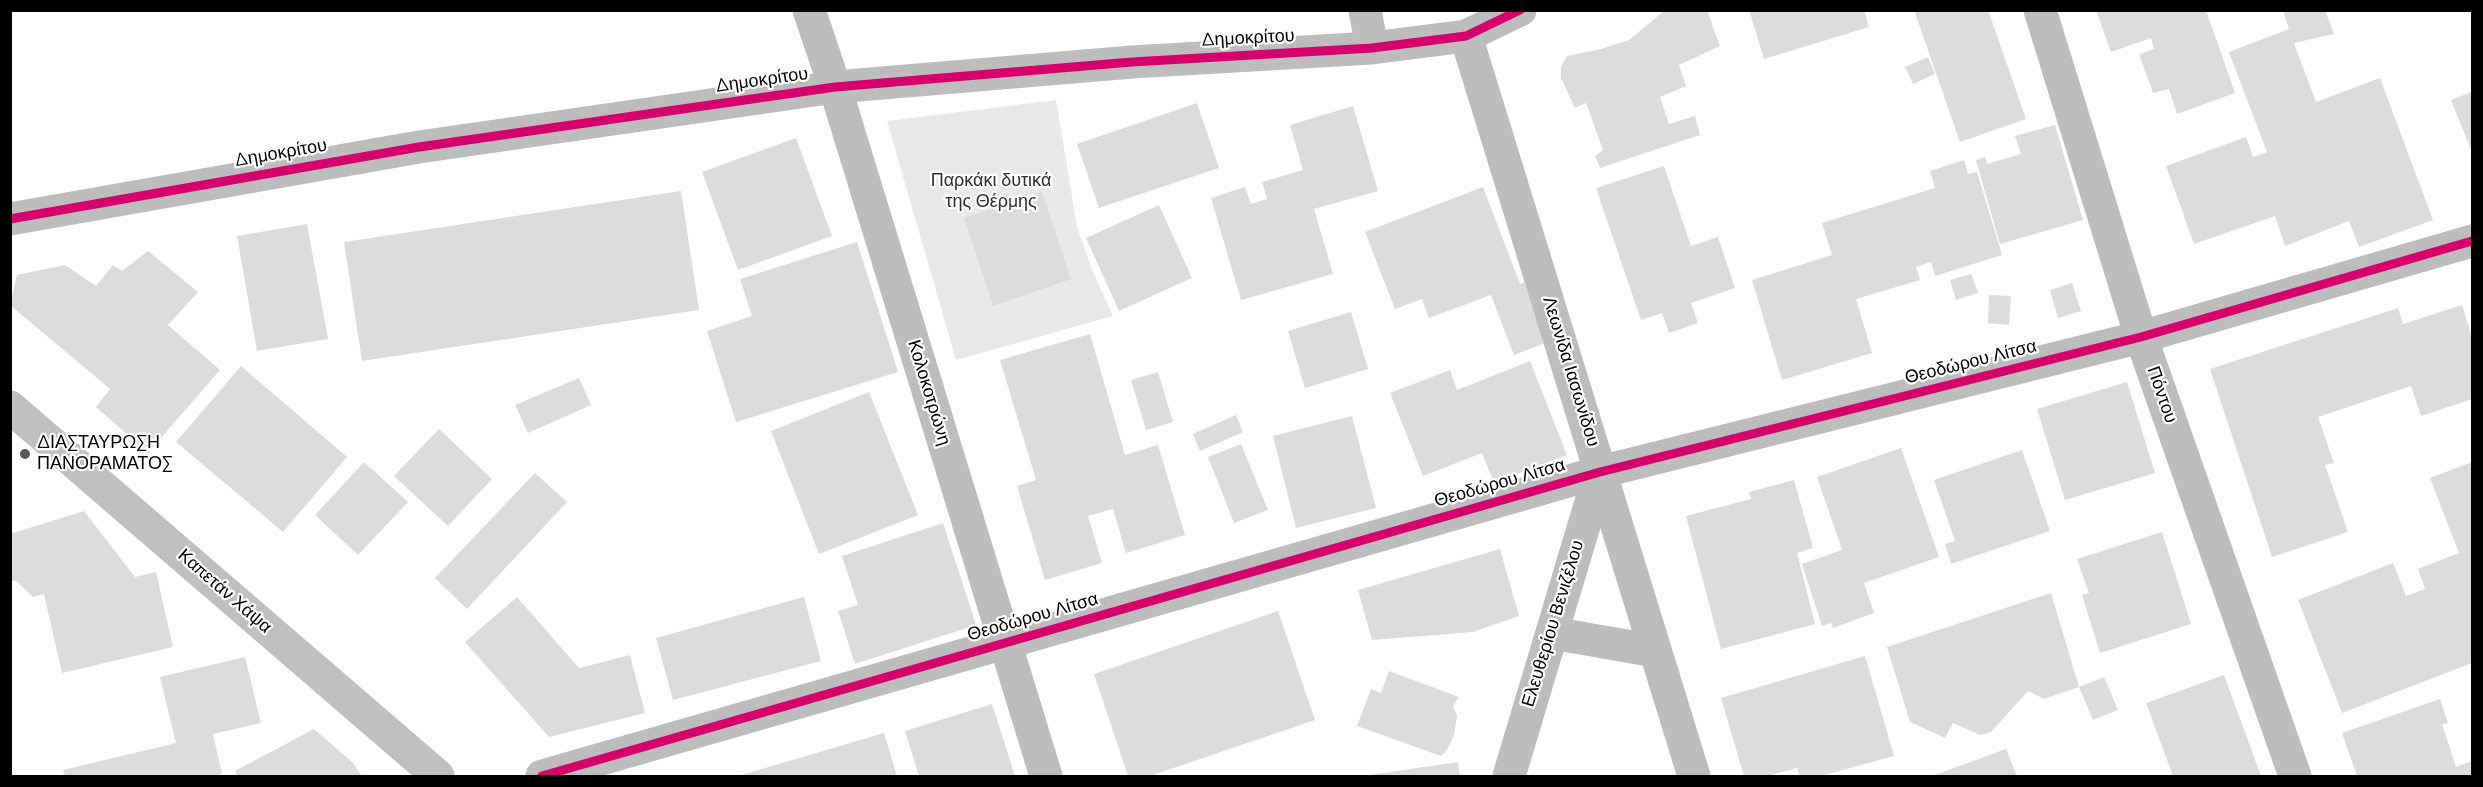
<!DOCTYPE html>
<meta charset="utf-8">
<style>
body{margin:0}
#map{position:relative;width:2483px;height:787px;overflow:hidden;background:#fff;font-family:"Nunito Sans",sans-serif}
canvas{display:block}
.frame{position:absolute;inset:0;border:12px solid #000;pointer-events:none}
</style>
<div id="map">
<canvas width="2483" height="787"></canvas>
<div class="frame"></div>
</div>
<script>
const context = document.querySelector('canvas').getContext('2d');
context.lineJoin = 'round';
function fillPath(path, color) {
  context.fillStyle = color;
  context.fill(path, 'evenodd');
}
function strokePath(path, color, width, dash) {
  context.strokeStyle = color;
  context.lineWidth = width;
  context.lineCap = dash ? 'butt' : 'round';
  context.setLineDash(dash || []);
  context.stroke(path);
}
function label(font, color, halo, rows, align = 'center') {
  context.font = font + ' "Nunito Sans",sans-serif';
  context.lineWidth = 4.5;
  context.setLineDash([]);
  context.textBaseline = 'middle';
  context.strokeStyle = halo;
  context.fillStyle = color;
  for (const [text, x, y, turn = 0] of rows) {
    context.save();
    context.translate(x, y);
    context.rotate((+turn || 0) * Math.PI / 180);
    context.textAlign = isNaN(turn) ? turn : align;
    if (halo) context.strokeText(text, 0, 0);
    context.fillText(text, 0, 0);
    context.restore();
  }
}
const green = new Path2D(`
 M 1056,100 L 1077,227 L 1092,270 L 1113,316 L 956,360 L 887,121 Z`);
const building = new Path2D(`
 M 1665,10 L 1707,10 L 1720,46 L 1679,65 L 1686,86 L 1660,97 L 1669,124 L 1695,116 L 1700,135 L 1600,168 L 1595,156 L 1603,150 L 1586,103 L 1575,108 L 1561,78 L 1561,67 L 1567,56 L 1601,49 L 1629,40 Z
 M 1749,10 L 1864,10 L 1869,27 L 1764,59 Z
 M 1914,10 L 1988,10 L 2026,119 L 1960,142 Z
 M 2096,10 L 2206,10 L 2235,93 L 2177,114 L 2169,89 L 2153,93 L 2139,54 L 2154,49 L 2151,38 L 2111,52 Z
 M 2283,10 L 2325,10 L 2334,34 L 2294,43 L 2316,102 L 2380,78 L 2433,220 L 2359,247 L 2349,221 L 2285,246 L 2275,216 L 2194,244 L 2166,166 L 2246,137 L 2253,157 L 2267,152 L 2229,52 L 2289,29 Z
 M 1928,57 L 1935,74 L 1913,84 L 1905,67 Z
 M 2471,92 L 2472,97 L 2472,152 L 2451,100 Z
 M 1197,103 L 1219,168 L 1099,208 L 1077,144 Z
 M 1353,106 L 1378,191 L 1314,209 L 1333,274 L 1241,300 L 1211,198 L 1245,187 L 1251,204 L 1267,199 L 1262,182 L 1303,170 L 1290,125 Z
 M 2055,125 L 2083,220 L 2000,244 L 1976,160 L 1985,157 L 1987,164 L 2021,154 L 2015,136 Z
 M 796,138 L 832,236 L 738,270 L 702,172 Z
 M 1964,160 L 1968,174 L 1977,172 L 2002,255 L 1935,276 L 1931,262 L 1916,267 L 1920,280 L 1856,299 L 1872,353 L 1782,380 L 1752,280 L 1832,255 L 1822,223 L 1935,188 L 1930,171 Z
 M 1664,166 L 1691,246 L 1718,237 L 1735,288 L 1691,303 L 1698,323 L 1669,333 L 1662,313 L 1641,320 L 1596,188 Z
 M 1483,187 L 1520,284 L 1524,282 L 1548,342 L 1514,355 L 1491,295 L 1429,318 L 1422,299 L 1395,309 L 1365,232 Z
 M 681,191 L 699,310 L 362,361 L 344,242 Z
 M 1042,192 L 1071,279 L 993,306 L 964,218 Z
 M 1159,205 L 1192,278 L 1119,311 L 1086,238 Z
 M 307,224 L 328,339 L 257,351 L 237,236 Z
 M 857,242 L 898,372 L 736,422 L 707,331 L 752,316 L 740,279 Z
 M 148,251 L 198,292 L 168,325 L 220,370 L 148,453 L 96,407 L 110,389 L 10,305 L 17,275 L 65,265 L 96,286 L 113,265 L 122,271 Z
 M 1971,274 L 1978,293 L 1956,300 L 1950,280 Z
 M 2072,283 L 2081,311 L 2058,318 L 2050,290 Z
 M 1989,295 L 2011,296 L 2009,325 L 1988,323 Z
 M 2462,305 L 2472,337 L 2472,399 L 2421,416 L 2411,386 L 2318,417 L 2334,463 L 2325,465 L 2348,532 L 2272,557 L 2210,369 L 2398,308 L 2403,324 Z
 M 1351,312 L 1368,369 L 1305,388 L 1288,331 Z
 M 1090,334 L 1125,455 L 1158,445 L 1185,535 L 1126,553 L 1113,509 L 1088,516 L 1102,563 L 1045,580 L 1017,486 L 1036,480 L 1000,360 Z
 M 1530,361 L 1567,455 L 1494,483 L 1482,453 L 1423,476 L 1390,393 L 1450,370 L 1457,390 Z
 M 241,366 L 347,457 L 283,532 L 176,442 Z
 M 1158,372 L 1173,422 L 1146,430 L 1131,380 Z
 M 579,378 L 591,405 L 528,433 L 515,405 Z
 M 2127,382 L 2155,473 L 2065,500 L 2037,409 Z
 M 869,392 L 918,515 L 819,554 L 771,431 Z
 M 1236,415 L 1243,432 L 1200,451 L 1193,434 Z
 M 1352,416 L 1376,508 L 1296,528 L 1273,436 Z
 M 439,429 L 492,479 L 448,526 L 394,476 Z
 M 1241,444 L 1268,510 L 1234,523 L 1208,457 Z
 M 1901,448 L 1939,557 L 1864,583 L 1874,613 L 1833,628 L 1831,623 L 1822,626 L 1802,564 L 1842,550 L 1817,477 Z
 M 2022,450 L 2050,531 L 1951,564 L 1945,544 L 1955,541 L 1934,480 Z
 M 364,462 L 408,502 L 358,555 L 315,515 Z
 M 2472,462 L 2472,663 L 2342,713 L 2298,600 L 2393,563 L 2406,596 L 2425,589 L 2418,569 L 2459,553 L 2430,478 Z
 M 535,473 L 567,502 L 467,609 L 435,578 Z
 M 1794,480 L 1813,548 L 1797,553 L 1815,624 L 1721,649 L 1686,516 L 1751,499 L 1749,492 Z
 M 84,511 L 135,577 L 156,572 L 173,647 L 62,673 L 44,594 L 33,597 L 16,581 L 10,581 L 10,534 Z
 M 943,523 L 976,625 L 855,664 L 838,611 L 858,605 L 842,556 Z
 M 2162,532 L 2191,624 L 2100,653 L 2082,595 L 2089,593 L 2077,559 Z
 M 1500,549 L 1519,616 L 1473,632 L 1372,640 L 1358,590 Z
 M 2051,593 L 2079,687 L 2044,699 L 2028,691 L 1991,732 L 1980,735 L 1953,723 L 1945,738 L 1910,722 L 1887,647 Z
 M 517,597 L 579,668 L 630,655 L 645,713 L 549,737 L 465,642 Z
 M 804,597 L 821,661 L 673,700 L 656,638 Z
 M 1278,611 L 1315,720 L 1150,776 L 1128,776 L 1094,674 Z
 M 1865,656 L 1894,756 L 1821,776 L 1800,776 L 1797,768 L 1767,776 L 1744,776 L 1721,698 Z
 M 245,657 L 261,723 L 213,734 L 222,774 L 211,776 L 65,776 L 63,770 L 176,743 L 160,677 Z
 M 1389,671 L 1459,697 L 1453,706 L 1457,716 L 1454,735 L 1447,750 L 1441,756 L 1357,726 L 1371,689 L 1381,693 Z
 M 2224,675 L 2261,776 L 2173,776 L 2146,703 Z
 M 2104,677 L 2118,710 L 2093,720 L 2079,687 Z
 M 2440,699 L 2448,723 L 2442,724 L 2456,767 L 2472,761 L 2472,776 L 2357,776 L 2342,733 Z
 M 992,704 L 1015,776 L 919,776 L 905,731 Z
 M 314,729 L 353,763 L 362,776 L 238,776 L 235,771 Z
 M 884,733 L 897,776 L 738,776 Z
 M 2006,749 L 2017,776 L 1932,776 Z
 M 1458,762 L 1460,776 L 1370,776 L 1369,775 Z`);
const minor = new Path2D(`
 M 809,10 L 835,87 L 1046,776
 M 1365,10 L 1372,48
 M 2040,10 L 2141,337 L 2295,776
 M 1466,36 L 1694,776
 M 10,219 L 419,147 L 835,87 L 1132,62 L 1372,48 L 1466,36 L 1520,10
 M 1552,633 L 1655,651
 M 542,776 L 1600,472 L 2141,337 L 2472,241
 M 1509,776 L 1600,472`);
const secondary = new Path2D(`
 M 10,407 L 438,776`);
const cycleway = new Path2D(`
 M 10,219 L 419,147 L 835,87 L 1132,62 L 1372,48 L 1466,36 L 1520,10
 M 542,776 L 1600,472 L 2141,337 L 2472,241`);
const markers = [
 [25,454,6,"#595959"]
];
const streetNames = [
 ["Δημοκρίτου",1248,39,-3],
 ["Δημοκρίτου",762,81,-8],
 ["Δημοκρίτου",281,154,-10],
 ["Θεοδώρου Λίτσα",1971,363,-14],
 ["Λεωνίδα Ιασωνίδου",1570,372,73],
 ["Κολοκοτρώνη",928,393,73],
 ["Πόντου",2161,395,71],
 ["Θεοδώρου Λίτσα",1500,484,-16],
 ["Καπετάν Χάψα",224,592,41],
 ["Θεοδώρου Λίτσα",1033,618,-16],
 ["Ελευθερίου Βενιζέλου",1554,624,-73]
];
const parkNames = [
 ["Παρκάκι δυτικά",991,182],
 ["της Θέρμης",991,203]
];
const poiNames = [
 ["ΔΙΑΣΤΑΥΡΩΣΗ",37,444],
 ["ΠΑΝΟΡΑΜΑΤΟΣ",37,465]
];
fillPath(green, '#e9e9e9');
fillPath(building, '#dcdcdc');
strokePath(minor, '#bdbdbd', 33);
strokePath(secondary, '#c0c0c0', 33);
strokePath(cycleway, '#d6006c', 9);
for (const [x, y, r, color] of markers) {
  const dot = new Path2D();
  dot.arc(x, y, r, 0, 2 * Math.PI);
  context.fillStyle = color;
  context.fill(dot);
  strokePath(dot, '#fff', 2);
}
label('18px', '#000', '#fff', streetNames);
label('18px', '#2e2e2e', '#fff', parkNames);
label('18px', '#000', '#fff', poiNames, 'left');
</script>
